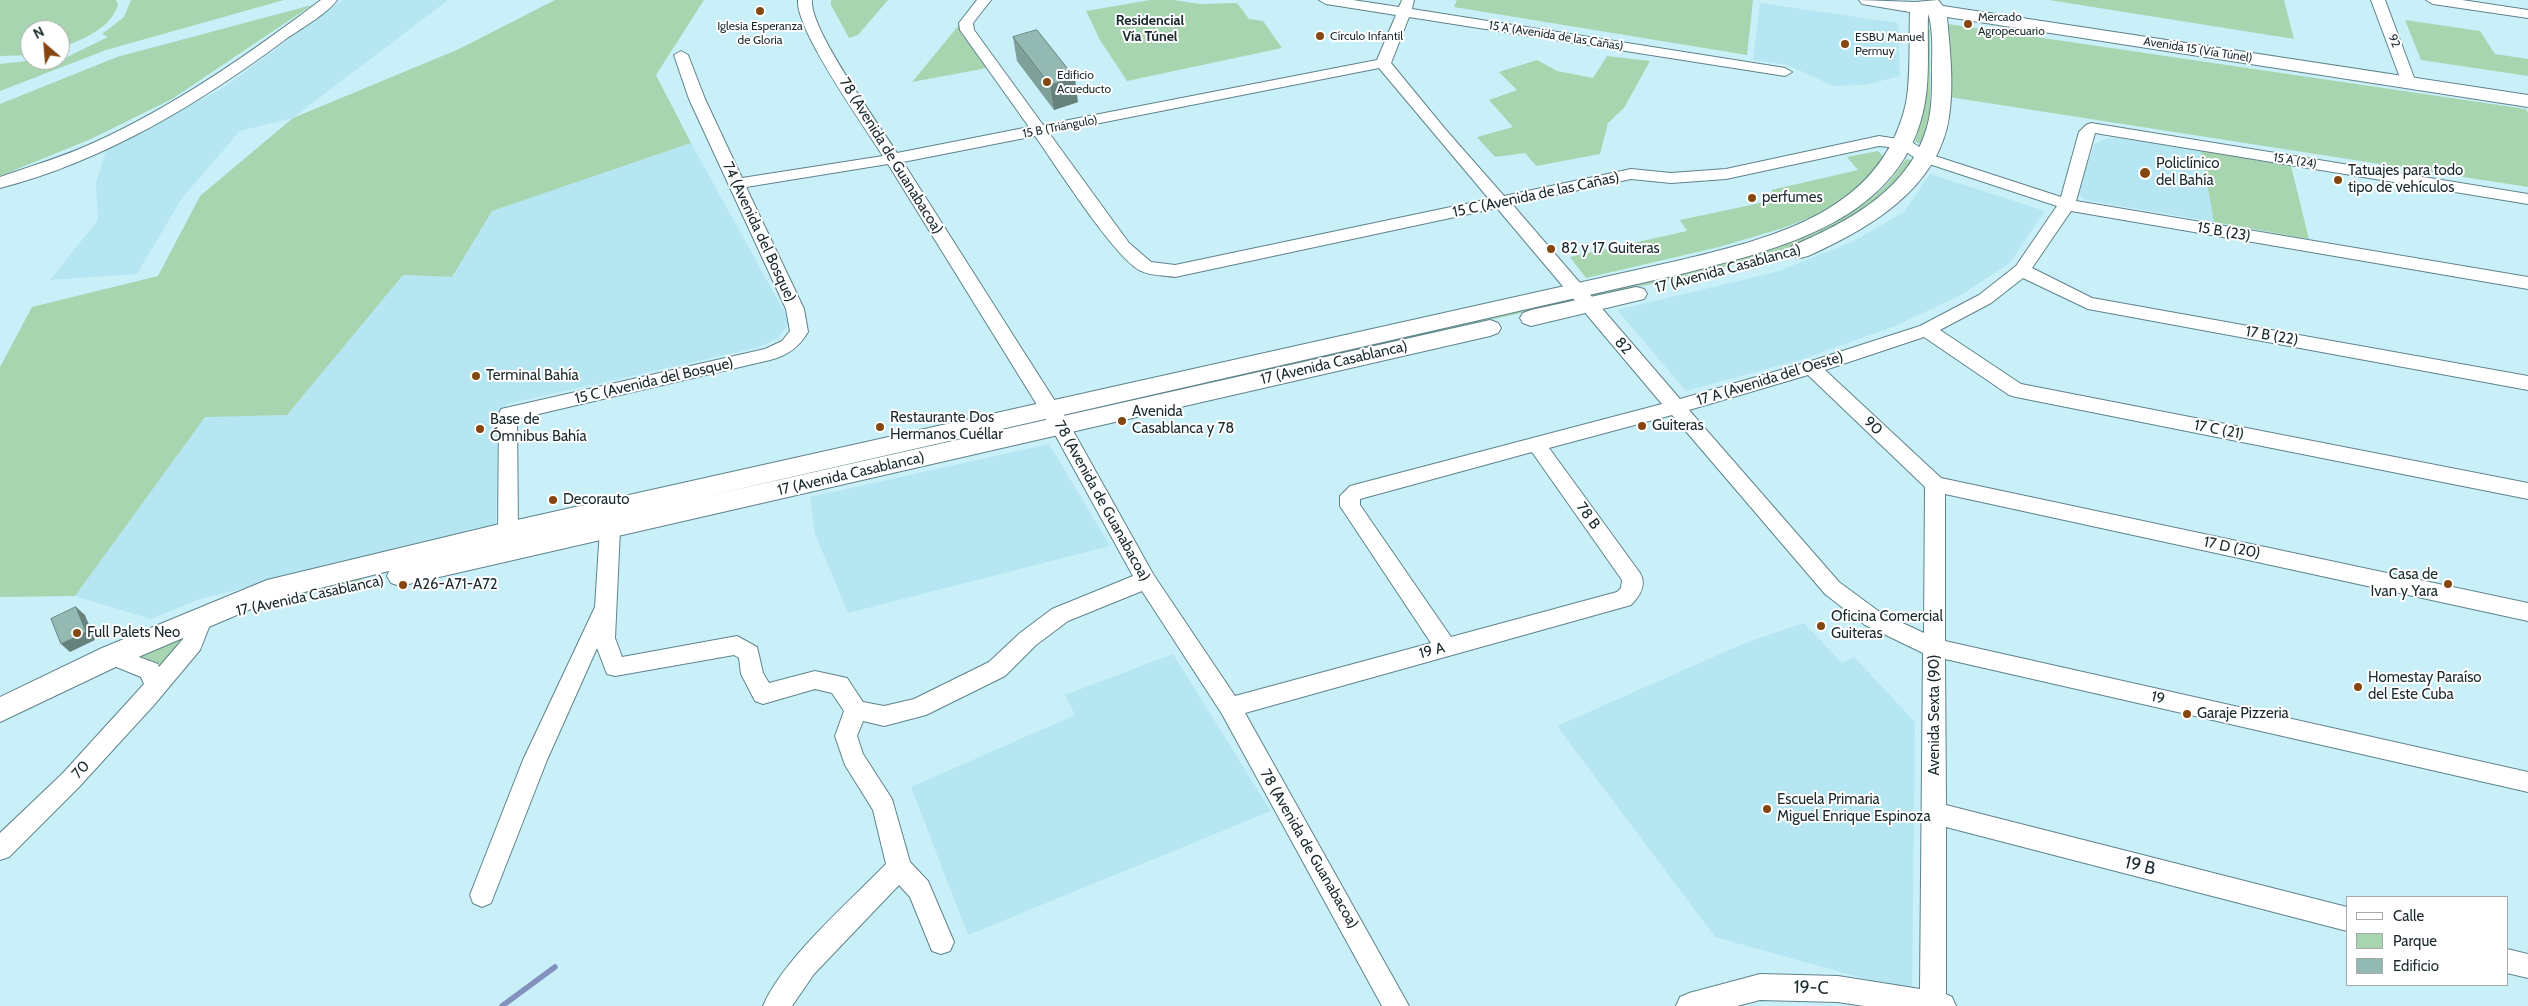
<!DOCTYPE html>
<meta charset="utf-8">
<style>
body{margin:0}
#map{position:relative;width:2528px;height:1006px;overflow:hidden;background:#c9f0f9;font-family:Cabin,sans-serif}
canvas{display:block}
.legend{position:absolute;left:2346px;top:896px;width:162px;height:90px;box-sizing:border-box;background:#fff;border:1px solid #a4aaab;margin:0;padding:6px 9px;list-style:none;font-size:15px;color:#1b2a2e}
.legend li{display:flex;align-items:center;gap:10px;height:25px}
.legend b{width:25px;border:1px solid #a4aaab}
.north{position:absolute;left:20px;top:20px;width:50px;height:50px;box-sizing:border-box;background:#fff;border:1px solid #a4aaab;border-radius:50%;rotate:333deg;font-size:14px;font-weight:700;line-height:20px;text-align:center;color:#1b2a2e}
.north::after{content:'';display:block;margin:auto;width:18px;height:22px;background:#86460f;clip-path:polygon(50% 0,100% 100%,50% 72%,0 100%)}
</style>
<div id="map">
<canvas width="2528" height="1006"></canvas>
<ul class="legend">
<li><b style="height:6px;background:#fff"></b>Calle</li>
<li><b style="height:14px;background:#a7d5af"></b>Parque</li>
<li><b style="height:14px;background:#93bab2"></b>Edificio</li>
</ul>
<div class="north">N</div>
</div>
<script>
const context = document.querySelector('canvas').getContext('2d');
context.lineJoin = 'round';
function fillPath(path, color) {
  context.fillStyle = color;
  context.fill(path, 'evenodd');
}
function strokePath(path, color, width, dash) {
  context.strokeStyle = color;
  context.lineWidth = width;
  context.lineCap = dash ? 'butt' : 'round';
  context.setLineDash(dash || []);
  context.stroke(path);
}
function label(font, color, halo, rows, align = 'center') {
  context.font = font + ' Cabin,sans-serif';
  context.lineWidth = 4;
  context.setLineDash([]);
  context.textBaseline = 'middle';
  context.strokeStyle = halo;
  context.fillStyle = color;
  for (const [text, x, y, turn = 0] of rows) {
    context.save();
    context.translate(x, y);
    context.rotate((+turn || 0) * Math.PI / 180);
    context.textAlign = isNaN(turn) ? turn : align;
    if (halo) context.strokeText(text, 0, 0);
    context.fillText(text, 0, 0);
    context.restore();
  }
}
const built = new Path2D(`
 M 342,0 L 448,0 L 293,118 L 240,131 L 182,198 L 137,274 L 50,280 L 98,220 L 96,183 L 106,150 L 223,88 Z
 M 1760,3 L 1898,23 L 1900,76 L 1865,85 L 1833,86 L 1788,65 L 1753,60 Z
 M 2116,138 L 2201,151 L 2214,222 L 2085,200 L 2078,194 L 2094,145 L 2103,139 Z
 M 691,143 L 790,322 L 777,339 L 756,348 L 507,404 L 498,422 L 496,525 L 200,599 L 151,619 L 75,596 L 205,416 L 287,415 L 403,275 L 452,277 L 492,211 Z
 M 1930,174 L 2045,211 L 2010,263 L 1961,295 L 1895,326 L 1803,359 L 1686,391 L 1617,310 L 1776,272 L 1852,242 L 1904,212 Z
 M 1049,444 L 1110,546 L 848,613 L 815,534 L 810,497 Z
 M 1804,623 L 1842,663 L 1854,657 L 1915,722 L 1912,992 L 1715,937 L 1557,726 L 1745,643 Z
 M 1173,654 L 1271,811 L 968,935 L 911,787 L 1075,715 L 1065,695 Z`);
const green = new Path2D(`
 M 0,0 L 116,0 L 118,5 C 110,28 87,37 66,46 L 60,48 L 60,30 L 30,30 L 30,55 L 0,56 Z
 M 131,0 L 284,0 L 106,50 L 0,91 L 0,64 L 35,60 L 60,60 L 60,56 L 65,58 L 108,37 L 102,34 L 124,17 Z
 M 555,0 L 704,0 L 656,75 L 691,143 L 492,211 L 452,277 L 403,275 L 287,415 L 205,417 L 75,596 L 0,597 L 0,367 L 32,307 L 158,276 L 200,196 L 293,118 L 459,49 Z
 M 831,0 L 888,0 L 858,35 L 849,38 L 831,5 Z
 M 1150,0 L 1173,0 L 1200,4 L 1237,3 L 1249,19 L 1263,21 L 1282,48 L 1127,81 L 1100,40 L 1086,11 Z
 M 1457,0 L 1753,0 L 1747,55 L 1454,7 Z
 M 2049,0 L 2284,0 L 2294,39 Z
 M 312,5 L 172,99 L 91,139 L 0,176 L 0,104 L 117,57 Z
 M 2034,19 L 2391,73 L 2393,74 L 2028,20 Z
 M 2405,20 L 2480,31 L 2495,54 L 2528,59 L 2528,76 L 2421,60 Z
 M 1948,24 L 2526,109 L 2528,113 L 2528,187 L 1949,97 Z
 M 959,25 L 987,68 L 912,82 Z
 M 1924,28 L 1930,29 L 1930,115 L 1921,144 L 1915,142 L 1924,111 Z
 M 1607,56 L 1650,61 L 1624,108 L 1608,123 L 1600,154 L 1536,166 L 1525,153 L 1495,157 L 1477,137 L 1513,127 L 1489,100 L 1517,90 L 1499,72 L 1537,60 L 1557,71 L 1593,78 Z
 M 1878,151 L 1885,158 L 1854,190 L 1827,211 L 1783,228 L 1719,247 L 1586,278 L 1570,257 L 1687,231 L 1680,220 L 1779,199 L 1771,190 L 1858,170 L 1847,157 Z
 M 2201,151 L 2291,166 L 2309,239 L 2214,222 Z
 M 1906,159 L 1911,160 C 1905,169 1899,180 1892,188 C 1829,254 1687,275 1600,295 L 1596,291 C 1633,282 1670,273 1707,264 C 1771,248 1836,233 1885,186 C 1893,178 1900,167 1906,159 Z
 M 1563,299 L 1565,303 L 1089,411 L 1087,406 Z
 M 362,575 L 362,581 L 263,604 L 259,600 Z
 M 181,636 L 179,644 L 161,664 L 142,657 L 140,652 Z`);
const stream = new Path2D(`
 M 502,1006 L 555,967`);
const minor = new Path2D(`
 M 321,0 L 337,0 C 327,14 300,29 286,39 C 200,103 105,161 0,188 L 0,177 C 31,166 63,157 93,143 C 175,106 249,54 321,0 Z
 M 798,0 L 812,0 C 809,29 879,124 897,153 L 1029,127 L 960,30 L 959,23 L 977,0 L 991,0 L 973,23 L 974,30 L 1043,125 L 1377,60 L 1396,15 L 1326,4 L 1319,0 L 1353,0 L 1399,7 L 1402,0 L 1414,0 L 1412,9 L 1785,68 L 1792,72 L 1785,76 L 1409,17 L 1391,63 L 1446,130 L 1504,196 L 1631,169 L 1671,173 L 1726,169 L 1879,136 L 1910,141 L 1932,155 L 2061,197 L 2079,132 L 2086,125 L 2091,123 L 2528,194 L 2528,204 L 2095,133 L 2076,201 L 2528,277 L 2528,289 L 2071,211 L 2032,268 L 2092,298 L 2528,376 L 2528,390 L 2088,309 L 2023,278 L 1991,303 L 1940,330 L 2021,384 L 2528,483 L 2528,499 L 2016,397 L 2009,395 L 1924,337 L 1825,370 L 1941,478 L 2528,603 L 2528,621 L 1945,494 L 1945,641 L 2528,772 L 2528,792 L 1945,659 L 1946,805 L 2347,907 L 2347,931 L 1946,827 L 1946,994 L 1952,997 L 1956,1006 L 1864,1006 L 1838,1002 L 1760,1000 L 1737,1006 L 1676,1006 L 1680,997 L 1689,993 L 1760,974 L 1838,976 L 1920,989 L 1923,653 L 1865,625 L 1825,594 L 1672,415 L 1549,448 L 1640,573 C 1647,585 1640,596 1631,605 L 1245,713 L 1409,1006 L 1382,1006 L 1222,714 L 1142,591 L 1068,621 L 1036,645 L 1005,676 L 926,715 L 884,726 L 863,721 L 857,736 L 863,754 L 892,799 L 910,862 L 928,881 L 954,942 L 950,951 L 941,954 L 932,951 L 910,897 L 899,885 L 814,974 L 792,1006 L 763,1006 C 783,959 849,902 886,864 L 873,810 L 845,765 L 835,736 L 844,711 L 832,693 L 815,689 L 763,704 L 755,701 L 741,674 L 739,658 L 734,655 L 615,676 L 607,674 L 597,648 L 547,760 L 491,903 L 482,907 L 473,903 L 470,895 L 523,760 L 595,607 L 600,529 L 603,523 L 610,521 L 617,523 L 620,529 L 615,638 L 622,657 L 737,636 L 757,647 L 763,673 L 769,683 L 815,671 L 847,678 L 863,702 L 884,706 L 914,699 L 989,662 L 1020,633 L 1052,609 L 1133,576 L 1052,429 L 888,164 L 746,187 L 804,309 L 808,332 C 799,347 787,356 770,360 L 517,419 L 518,532 L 515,538 L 508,540 L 501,538 L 498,532 L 499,414 L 501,409 L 765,349 L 782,341 L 790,331 L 786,309 L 689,99 L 674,55 L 681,51 L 688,55 L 705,99 L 742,178 L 883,156 C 864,126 795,29 798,0 ZM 1379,68 L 1489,199 L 1175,265 L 1151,262 L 1129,243 L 1049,133 ZM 1035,136 C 1055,164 1115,259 1141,271 C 1150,276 1165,275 1175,277 L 1497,208 L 1662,404 L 1350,486 L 1340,496 L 1340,506 L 1431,643 L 1235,696 L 1153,574 L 1067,420 L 903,162 ZM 1879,146 L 1900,148 L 1920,161 L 2057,206 L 2016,266 L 1979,295 L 1920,326 L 1805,363 L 1680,399 L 1512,204 L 1631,179 L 1671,183 L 1726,179 ZM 1808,375 L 1925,487 L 1924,633 L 1881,613 L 1839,582 L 1689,410 ZM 1532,452 L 1622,580 L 1621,588 L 1617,592 L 1451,637 L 1360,505 L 1360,499 Z
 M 2371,0 L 2385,0 L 2416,83 L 2414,86 L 2409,87 L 2402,83 Z
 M 2426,0 L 2462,0 L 2528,10 L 2528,18 L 2433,4 Z
 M 202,608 L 210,611 L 213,617 L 200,650 L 154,705 L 79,787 L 9,857 L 0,860 L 0,833 L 63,773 L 144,684 L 141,677 L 104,662 L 101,656 L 104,650 L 112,647 L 158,664 L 159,667 L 183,639 L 194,611 Z
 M 2507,949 L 2528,954 L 2528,978 L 2507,973 Z`);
const major = new Path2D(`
 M 1859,0 L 1915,2 L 1938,0 L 1943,6 L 2528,95 L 2528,107 L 1947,17 C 1950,50 1954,85 1949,117 C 1938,189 1868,229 1808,256 L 1800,258 L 1792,256 L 1789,251 L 1792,246 C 1848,222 1909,190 1927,127 C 1932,110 1932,92 1932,74 C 1932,57 1934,30 1928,14 C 1927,43 1930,74 1925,102 C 1905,220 1780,249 1681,274 L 699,498 L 1490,320 L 1498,323 L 1501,328 L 1498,333 L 1490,336 L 400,586 L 391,583 L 387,576 L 389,571 L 272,600 L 122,664 L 0,722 L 0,697 L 102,648 L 267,580 L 508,522 L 1681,260 C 1776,237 1882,211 1906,103 C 1911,79 1909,37 1910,12 L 1862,4 Z
 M 1636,287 L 1644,289 L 1647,294 L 1644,299 L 1531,326 L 1523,323 L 1520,318 L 1523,313 L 1531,310 Z`);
const wall = new Path2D(`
 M 1013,37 L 1078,102 L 1054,110 L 1017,61 Z`);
const shadedWall = new Path2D(`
 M 1075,78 L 1078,102 L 1054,110 L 1050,85 Z
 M 76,607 L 85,615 L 95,640 L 70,652 L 61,644 Z`);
const building = new Path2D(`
 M 1037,30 L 1075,78 L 1050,85 L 1013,37 Z
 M 76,607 L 86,632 L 61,644 L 51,619 Z`);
const markers = [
 [760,11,5,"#86460f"],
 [1968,24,5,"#86460f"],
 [1320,36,5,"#86460f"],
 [1845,44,5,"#86460f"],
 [1047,82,5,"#86460f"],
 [2145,173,6,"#86460f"],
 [2338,180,5,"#86460f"],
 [1752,198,5,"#86460f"],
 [1551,249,5,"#86460f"],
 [476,376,5,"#86460f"],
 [1122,421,5,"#86460f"],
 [1642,426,5,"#86460f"],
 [880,427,5,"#86460f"],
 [480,429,5,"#86460f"],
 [553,500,5,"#86460f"],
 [2448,584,5,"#86460f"],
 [403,585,5,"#86460f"],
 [1821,626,5,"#86460f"],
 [77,633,5,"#86460f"],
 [2358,687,5,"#86460f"],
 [2187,714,5,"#86460f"],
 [1767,809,5,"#86460f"]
];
const farPoinames = [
 ["Mercado",1978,17],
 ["Agropecuario",1978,31],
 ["Iglesia Esperanza",760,26,"center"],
 ["de Gloria",760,40,"center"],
 ["Círculo Infantil",1330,36],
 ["ESBU Manuel",1855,37],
 ["Permuy",1855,51],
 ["Edificio",1057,75],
 ["Acueducto",1057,89]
];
const farStreetnames = [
 ["15 A (Avenida de las Cañas)",1556,36,9],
 ["92",2394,41,68],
 ["Avenida 15 (Vía Túnel)",2198,50,9],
 ["15 B (Triángulo)",1060,127,-11],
 ["15 A (24)",2295,161,9]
];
const farNeighbourhoodnames = [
 ["Residencial",1150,21],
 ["Vía Túnel",1150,37]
];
const streetNames = [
 ["78 (Avenida de Guanabacoa)",891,156,58],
 ["15 C (Avenida de las Cañas)",1536,195,-12],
 ["74 (Avenida del Bosque)",759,232,65],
 ["15 B (23)",2224,232,10],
 ["17 (Avenida Casablanca)",1728,269,-15],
 ["17 B (22)",2272,336,10],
 ["82",1623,346,49],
 ["17 (Avenida Casablanca)",1334,363,-13],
 ["17 A (Avenida del Oeste)",1770,379,-17],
 ["15 C (Avenida del Bosque)",654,381,-13],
 ["90",1873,426,43],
 ["17 C (21)",2219,430,11],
 ["17 (Avenida Casablanca)",851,474,-13],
 ["78 (Avenida de Guanabacoa)",1102,501,61],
 ["78 B",1588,516,54],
 ["17 D (20)",2232,548,12],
 ["17 (Avenida Casablanca)",310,596,-12],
 ["19 A",1432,651,-15],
 ["19",2158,698,13],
 ["Avenida Sexta (90)",1935,715,-90],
 ["70",81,770,-48],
 ["78 (Avenida de Guanabacoa)",1309,849,60]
];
const poiNames = [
 ["Policlínico",2156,164],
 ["del Bahía",2156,181],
 ["Tatuajes para todo",2348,171],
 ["tipo de vehículos",2348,188],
 ["perfumes",1762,198],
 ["82 y 17 Guiteras",1561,249],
 ["Terminal Bahía",486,376],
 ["Avenida",1132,412],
 ["Casablanca y 78",1132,429],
 ["Restaurante Dos",890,418],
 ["Hermanos Cuéllar",890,435],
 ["Base de",490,420],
 ["Ómnibus Bahía",490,437],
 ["Guiteras",1652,426],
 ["Decorauto",563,500],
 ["Casa de",2438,575,"right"],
 ["Ivan y Yara",2438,592,"right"],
 ["A26-A71-A72",413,585],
 ["Oficina Comercial",1831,617],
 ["Guiteras",1831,634],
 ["Full Palets Neo",87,633],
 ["Homestay Paraíso",2368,678],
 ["del Este Cuba",2368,695],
 ["Garaje Pizzeria",2197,714],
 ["Escuela Primaria",1777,800],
 ["Miguel Enrique Espinoza",1777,817]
];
const nearStreetnames = [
 ["19 B",2140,866,14],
 ["19-C",1811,988,2]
];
fillPath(built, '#b5e6f1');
fillPath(green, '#a7d5af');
strokePath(stream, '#8490be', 5.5);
strokePath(minor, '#5e838b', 2);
strokePath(major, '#5e838b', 2);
fillPath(minor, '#fff');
fillPath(major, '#fff');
fillPath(wall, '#7ea099');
fillPath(shadedWall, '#67827d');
fillPath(building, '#93bab2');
strokePath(building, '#67827d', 1);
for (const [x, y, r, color] of markers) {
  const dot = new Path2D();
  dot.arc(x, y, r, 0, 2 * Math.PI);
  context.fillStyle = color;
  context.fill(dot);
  strokePath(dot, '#fff', 2);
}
label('12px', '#1b2a2e', '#fff', farPoinames, 'left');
label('12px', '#1b2a2e', '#fff', farStreetnames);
label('bold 14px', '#1b2a2e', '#fff', farNeighbourhoodnames);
label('15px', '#1b2a2e', '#fff', streetNames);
label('15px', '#1b2a2e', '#fff', poiNames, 'left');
label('18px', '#1b2a2e', '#fff', nearStreetnames);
</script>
